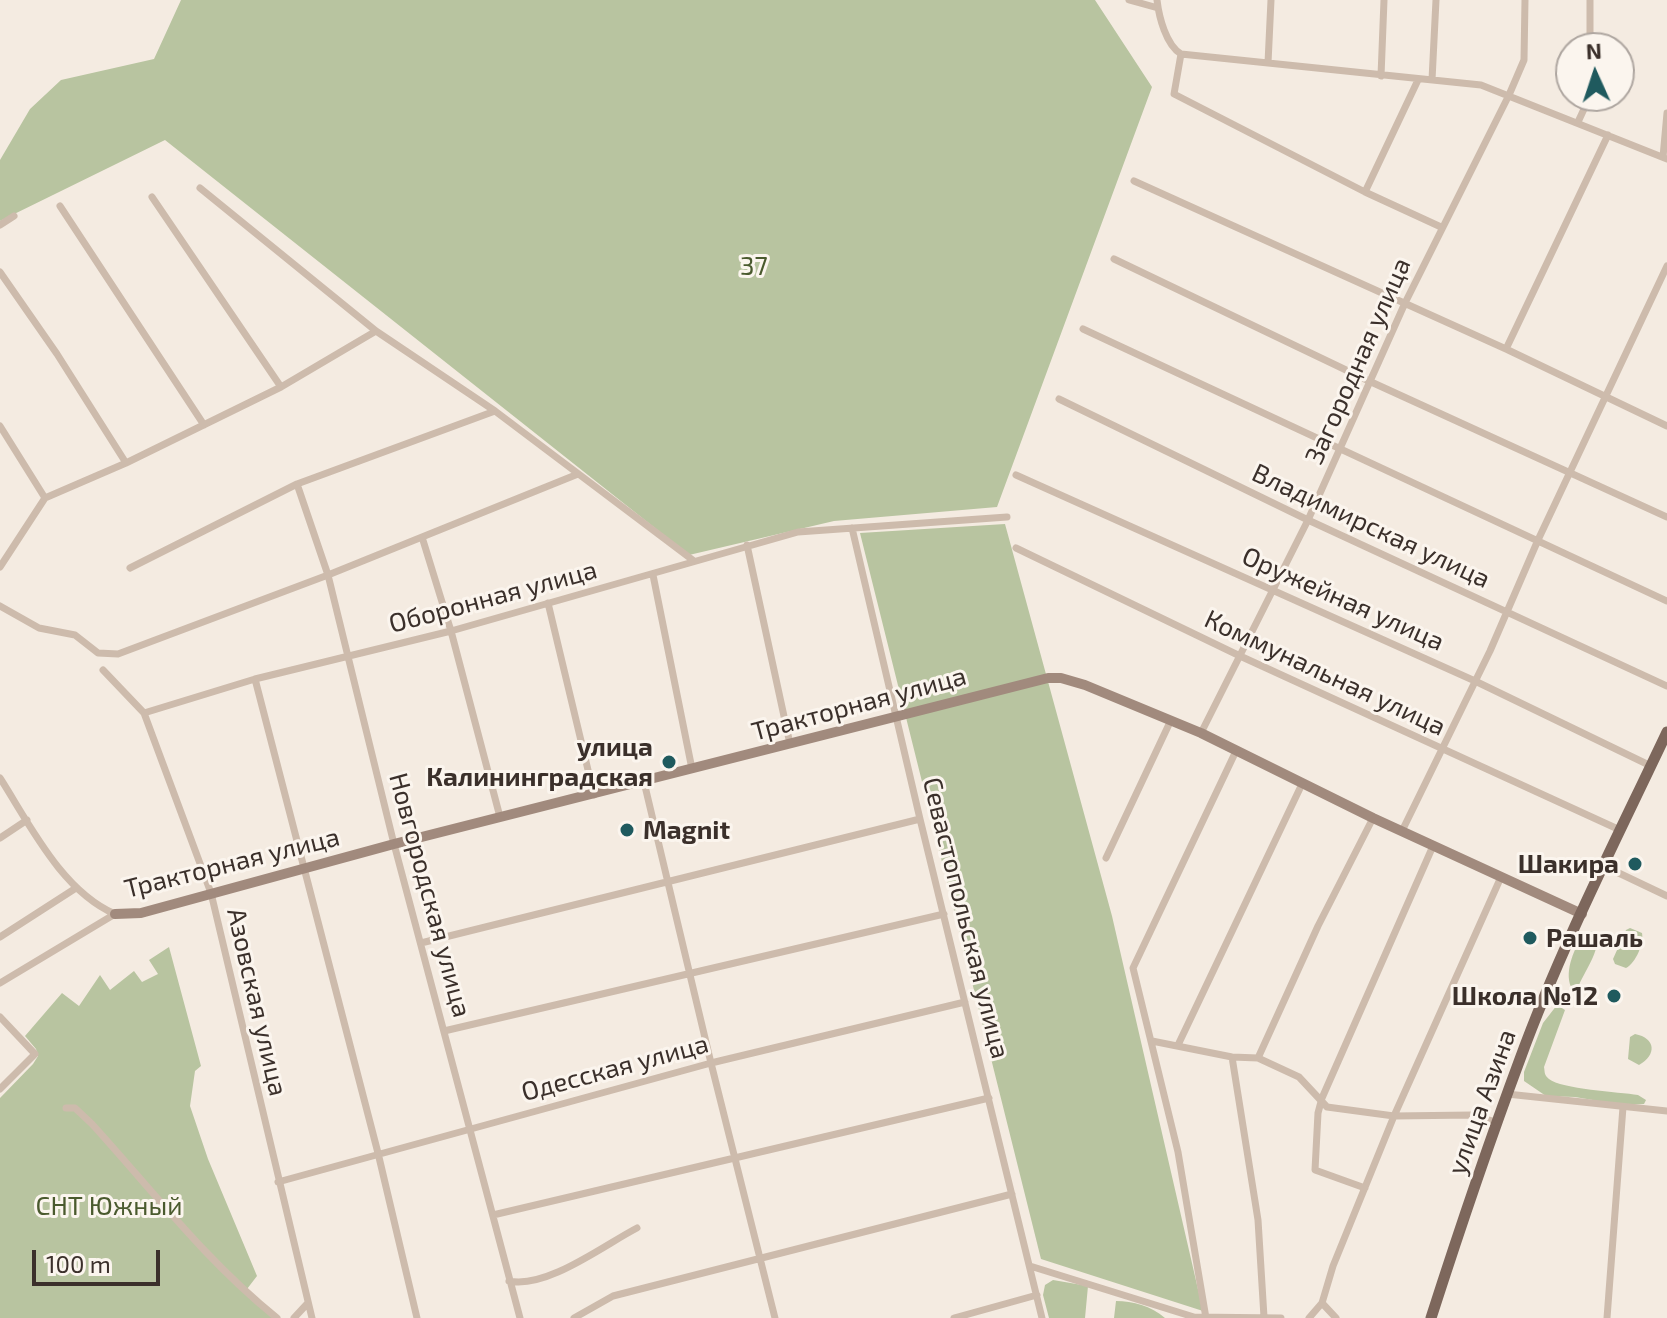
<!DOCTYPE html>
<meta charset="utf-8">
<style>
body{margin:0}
#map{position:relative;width:1667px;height:1318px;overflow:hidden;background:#f4ebe1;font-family:"Exo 2",sans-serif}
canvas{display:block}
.north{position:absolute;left:1555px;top:32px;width:80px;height:80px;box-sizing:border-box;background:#fbf5ee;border:2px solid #aea6a0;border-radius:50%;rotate:357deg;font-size:22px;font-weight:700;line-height:32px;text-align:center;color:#3b302b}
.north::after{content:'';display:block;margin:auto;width:28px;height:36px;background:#1f5a5e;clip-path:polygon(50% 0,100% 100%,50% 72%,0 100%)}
.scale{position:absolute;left:32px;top:1250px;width:128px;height:36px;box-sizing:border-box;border:4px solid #3b302b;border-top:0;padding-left:10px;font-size:24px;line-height:28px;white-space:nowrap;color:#3b302b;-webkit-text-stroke:6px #fbf5ee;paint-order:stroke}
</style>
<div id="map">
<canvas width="1667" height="1318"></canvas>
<div class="north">N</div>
<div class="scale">100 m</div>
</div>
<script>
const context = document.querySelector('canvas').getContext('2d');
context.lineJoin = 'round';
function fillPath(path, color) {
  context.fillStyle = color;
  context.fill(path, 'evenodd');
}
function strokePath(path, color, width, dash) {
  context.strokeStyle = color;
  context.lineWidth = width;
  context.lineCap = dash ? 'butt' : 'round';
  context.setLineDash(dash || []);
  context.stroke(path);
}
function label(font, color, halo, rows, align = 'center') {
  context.font = font + ' "Exo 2",sans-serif';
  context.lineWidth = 6;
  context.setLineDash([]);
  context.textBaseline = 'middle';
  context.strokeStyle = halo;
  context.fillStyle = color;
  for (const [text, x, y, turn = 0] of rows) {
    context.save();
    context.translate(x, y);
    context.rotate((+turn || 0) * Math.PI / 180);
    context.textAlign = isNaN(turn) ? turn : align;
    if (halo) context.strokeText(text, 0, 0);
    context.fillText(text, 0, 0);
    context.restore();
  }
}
const green = new Path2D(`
 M 181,0 L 1095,0 L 1152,87 L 997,507 L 834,521 L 689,555 L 165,140 L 0,221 L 0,160 L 30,109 L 61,80 L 154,59 Z
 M 1005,524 L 1112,916 L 1203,1311 L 1041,1259 L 860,533 Z
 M 1630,928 L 1642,933 C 1644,943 1636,963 1626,968 L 1615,964 L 1613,959 L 1626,930 Z
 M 1595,931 C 1603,947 1586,969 1579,985 L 1571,987 C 1564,970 1575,948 1584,932 Z
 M 169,947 L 201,1066 L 195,1071 L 190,1106 L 208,1159 L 257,1276 L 247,1289 L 279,1318 L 0,1318 L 0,1098 L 33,1064 L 38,1056 L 36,1049 L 25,1036 L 62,993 L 79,1006 L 100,975 L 110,990 L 134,971 L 142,982 L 158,974 L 149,960 Z
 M 1557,1005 L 1565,1010 L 1544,1067 C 1545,1073 1544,1075 1549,1079 C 1561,1089 1619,1092 1638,1095 L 1646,1100 L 1644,1104 L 1622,1105 L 1575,1097 L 1546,1096 L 1524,1081 L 1524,1072 L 1543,1023 Z
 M 1635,1034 C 1656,1038 1657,1055 1639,1065 L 1628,1059 L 1630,1037 Z
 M 1053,1280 L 1088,1286 L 1085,1318 L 1049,1318 L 1043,1295 L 1045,1285 Z
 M 1116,1301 C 1133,1301 1151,1306 1165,1318 L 1114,1318 Z`);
const street = new Path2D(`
 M 1129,0 L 1158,8
 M 1157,0 C 1159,17 1166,45 1181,54
 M 1590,48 L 1590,0
 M 1181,54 L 1481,85 L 1667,159
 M 1181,54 L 1174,94 L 1365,192 L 1441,227
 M 1268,63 L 1271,0
 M 1381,76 L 1384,0
 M 1432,80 L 1436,0
 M 1578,122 L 1590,96
 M 1663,157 L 1667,113
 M 1134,181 L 1506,349 L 1667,426
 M 200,188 L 376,331 L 495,411 L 694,561
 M 1365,192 L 1418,80
 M 152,197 L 281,387
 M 60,206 L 204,425
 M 0,225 L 14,216
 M 1114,259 L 1369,381 L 1667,517
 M 0,272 L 57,354 L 126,463
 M 1083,329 L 1667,601
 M 1506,349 L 1608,135
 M 1059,399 L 1308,520 L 1667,686
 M 0,426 L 45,498
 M 1016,475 L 1475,681 L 1651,766
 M 297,484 L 328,575 L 394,844 L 520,1318
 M 852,528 L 920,819 L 1042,1318
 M 422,537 L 451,631 L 500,817
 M 747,545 L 790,744
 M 1016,548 L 1240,656 L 1620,830
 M 0,567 L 45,498 L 126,463 L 281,387 L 376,331
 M 130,568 L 297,484 L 495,411
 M 653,575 L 692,769
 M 548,603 L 594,795
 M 0,606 L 39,628 L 75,635 L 98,653 L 118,654 L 328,575 L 578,474
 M 103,670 L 144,713 L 211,893 L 312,1318
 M 255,679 L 378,1153 L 417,1318
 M 144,713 L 255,679 L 451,631 L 798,532 L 1007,517
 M 1201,733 L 1308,520 L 1405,303 L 1509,95 L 1524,60 L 1525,0
 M 0,778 C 30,825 62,891 115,914
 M 644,782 L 711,1063 L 775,1318
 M 1402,831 L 1490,651 L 1538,540 L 1667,266
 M 0,838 L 27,820
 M 1106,858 L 1171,720
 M 1604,866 L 1667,896
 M 0,937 L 76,888
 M 421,943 L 920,819
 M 0,983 L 115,914
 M 0,1017 L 35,1054 L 0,1089
 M 444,1031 L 944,914
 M 1152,1041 L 1232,1057 L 1258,1058 L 1299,1077 L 1327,1107 L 1394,1116 L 1472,1115 L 1496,1122
 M 1178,1045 L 1302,784
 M 1232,1057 L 1258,1220 L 1264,1317
 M 1258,1058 L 1318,926 L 1373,818
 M 1507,1094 L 1667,1111
 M 66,1108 L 75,1108 L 92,1124 C 153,1191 206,1261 277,1318
 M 278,1182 L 711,1063 L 965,1002
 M 1365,1188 L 1315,1170 L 1318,1113 L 1322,1098 L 1433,846
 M 493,1215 L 989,1098
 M 1030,1266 L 1194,1317 L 1281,1318
 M 509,1281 C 547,1289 604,1245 637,1228
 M 1322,1303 L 1336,1318
 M 294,1318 L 307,1304
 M 574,1318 L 613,1296 L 1012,1194
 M 954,1318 L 1037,1295
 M 1206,1318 L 1178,1152 L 1133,968 L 1236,751
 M 1309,1318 L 1322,1303 L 1333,1266 L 1394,1116 L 1501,877
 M 1607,1318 L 1623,1107`);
const secondary = new Path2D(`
 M 115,914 L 141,913 L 394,844 L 1048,678 L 1061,678 L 1085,685 L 1201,733 L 1373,818 L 1582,914`);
const primary = new Path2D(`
 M 1431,1318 C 1459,1231 1488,1145 1520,1059 C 1561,947 1616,840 1667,732`);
const markers = [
 [669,762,8,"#1f5a5e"],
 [627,830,8,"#1f5a5e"],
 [1635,864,8,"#1f5a5e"],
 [1530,938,8,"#1f5a5e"],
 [1614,996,8,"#1f5a5e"]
];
const parkNames = [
 ["37",754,266],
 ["СНТ Южный",109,1206]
];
const streetNames = [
 ["Загородная улица",1358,361,-66],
 ["Владимирская улица",1371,526,25],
 ["Оборонная улица",493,597,-15],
 ["Оружейная улица",1343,599,24],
 ["Коммунальная улица",1325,673,25],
 ["Тракторная улица",859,704,-15],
 ["Тракторная улица",232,863,-14],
 ["Новгородская улица",430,895,75],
 ["Севастопольская улица",966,918,76],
 ["Азовская улица",257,1002,77],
 ["Одесская улица",615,1068,-15],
 ["улица Азина",1482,1102,-70]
];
const poiNames = [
 ["улица",653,747],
 ["Калининградская",653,777],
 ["Magnit",643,830,"left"],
 ["Шакира",1619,864],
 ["Рашаль",1546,938,"left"],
 ["Школа №12",1598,996]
];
fillPath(green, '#b8c4a0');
strokePath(street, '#cdbbac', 7);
strokePath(secondary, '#a18a7d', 10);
strokePath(primary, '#7d675c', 11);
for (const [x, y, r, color] of markers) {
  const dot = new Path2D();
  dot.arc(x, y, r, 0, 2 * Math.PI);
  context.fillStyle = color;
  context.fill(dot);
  strokePath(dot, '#fbf5ee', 3);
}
label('26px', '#4a5a2e', '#fbf5ee', parkNames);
label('26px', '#3b302b', '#fbf5ee', streetNames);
label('bold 26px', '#3b302b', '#fbf5ee', poiNames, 'right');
</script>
